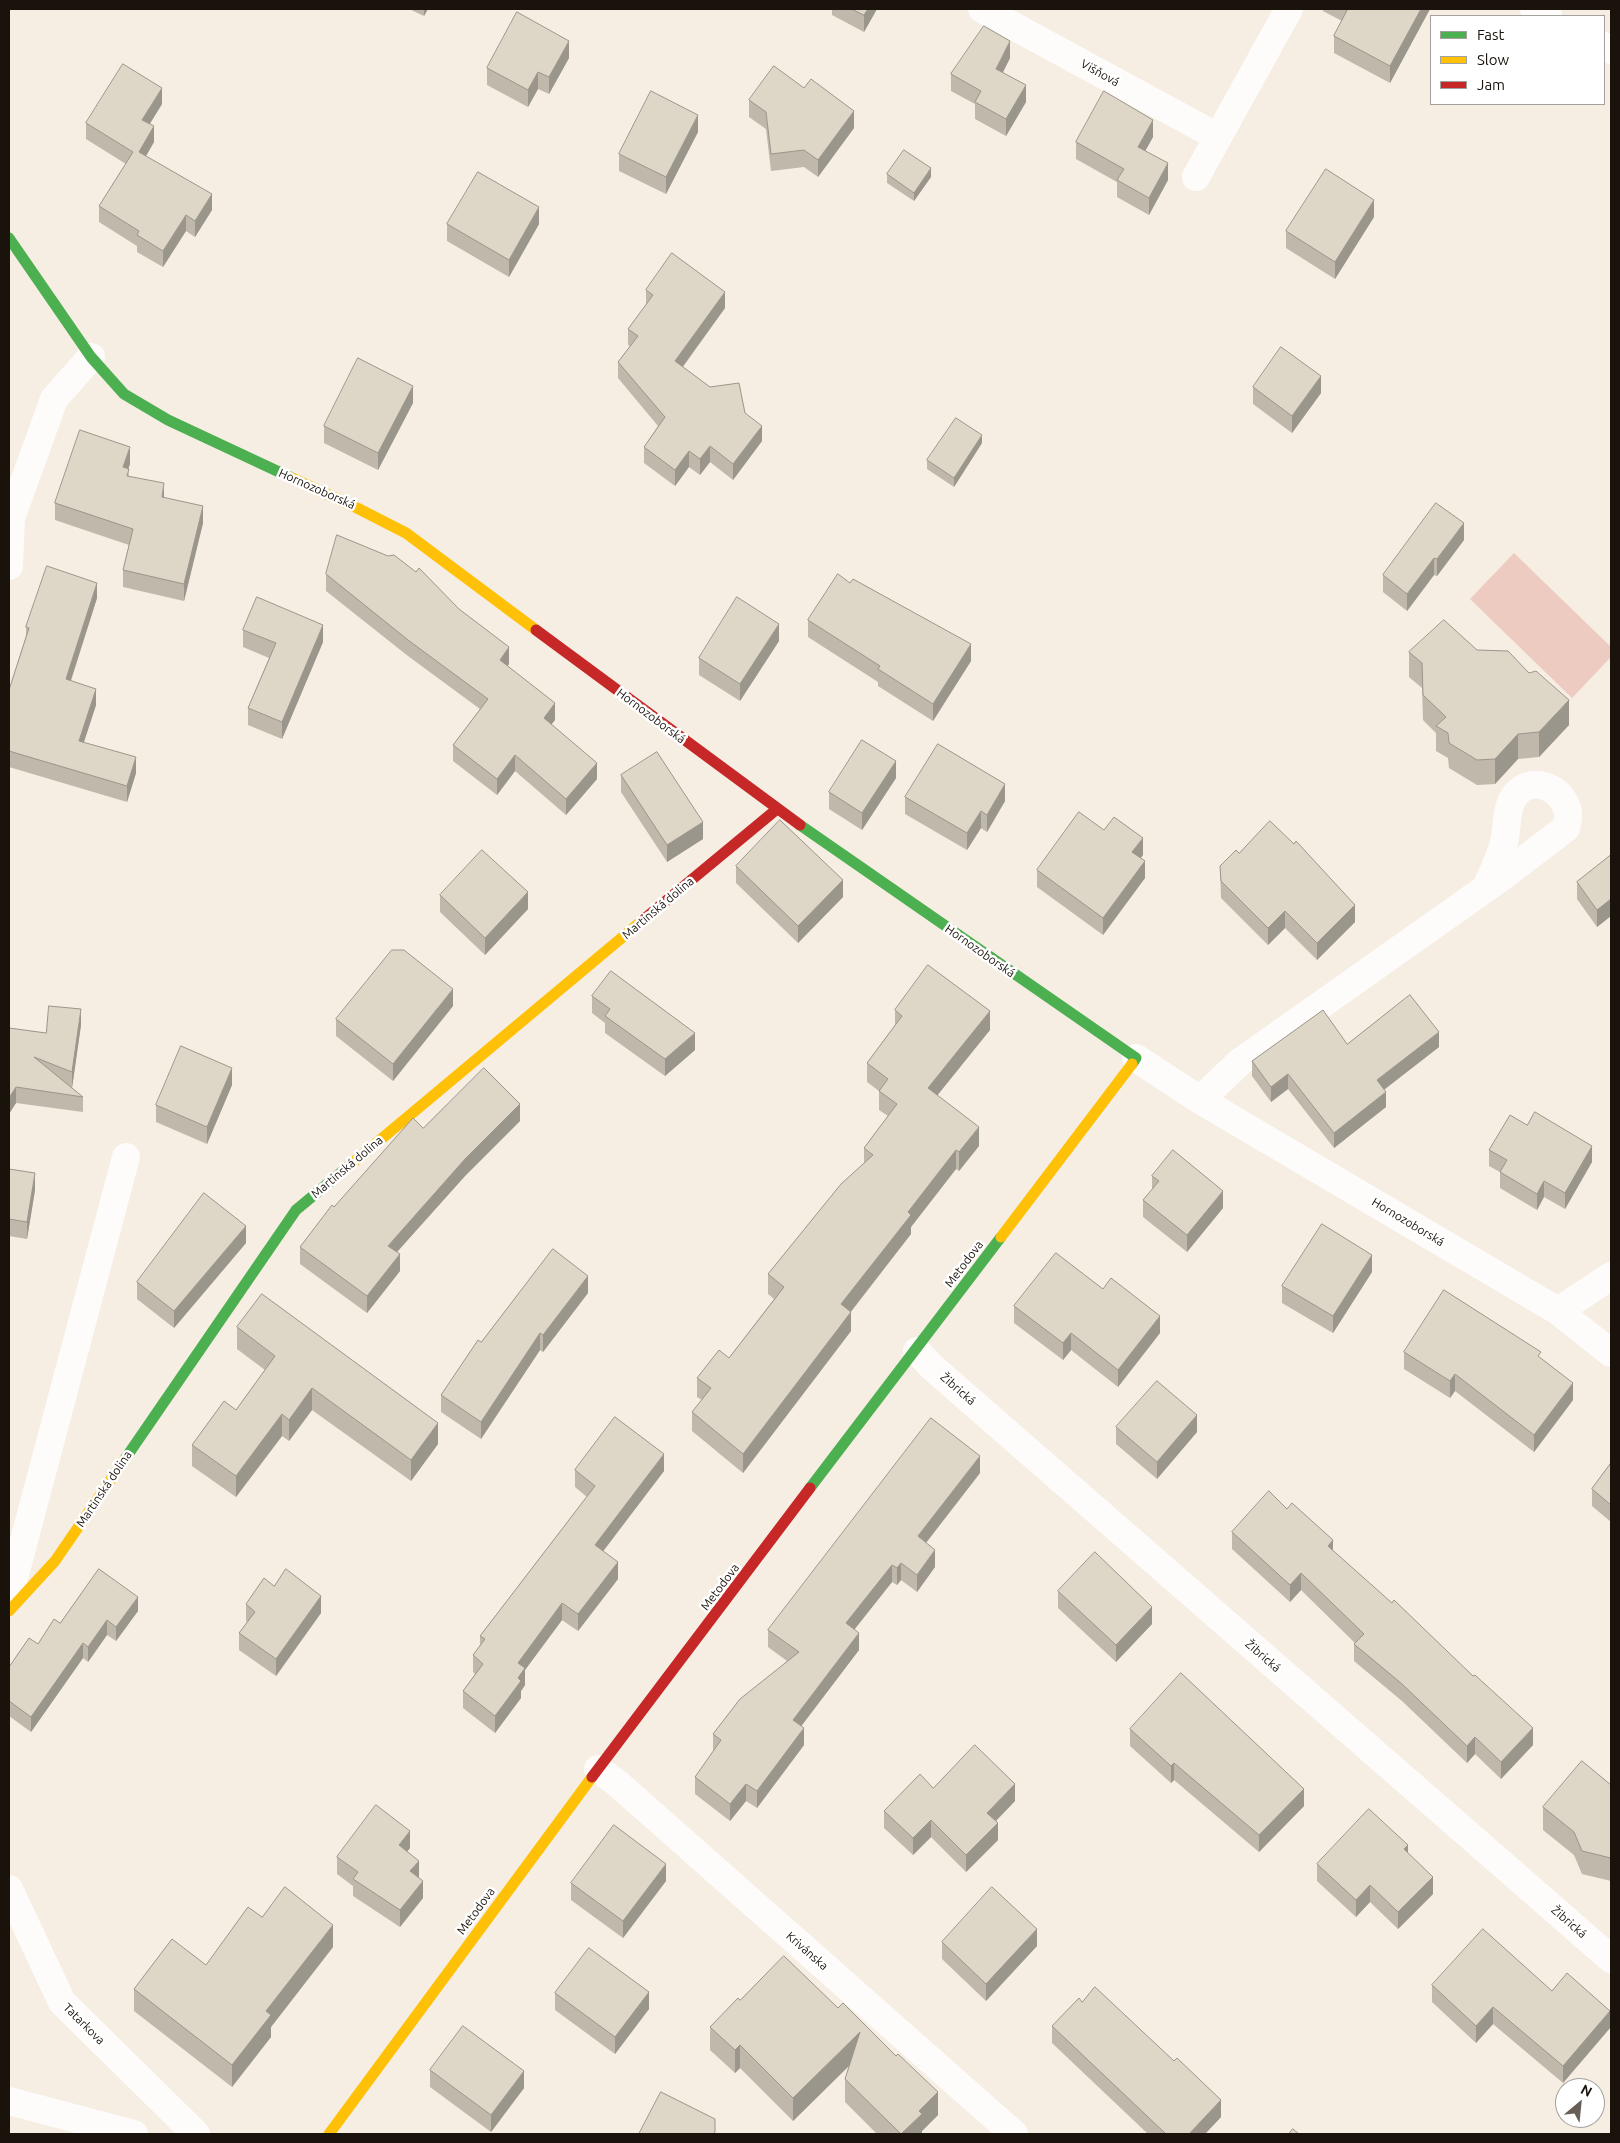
<!DOCTYPE html>
<meta charset="utf-8">
<style>
body{margin:0}
#map{position:relative;width:1620px;height:2143px;overflow:hidden;background:#f6ede3;font-family:Ubuntu,sans-serif}
canvas{display:block}
.frame{position:absolute;inset:0;border:10px solid #1a130b;pointer-events:none}
.legend{position:absolute;left:1430px;top:15px;width:175px;height:90px;box-sizing:border-box;background:#fff;border:1px solid #a3a19d;margin:0;padding:6px 9px;list-style:none;font-size:15px;color:#1a130b}
.legend li{display:flex;align-items:center;gap:10px;height:25px}
.legend b{width:25px;border:1px solid #a3a19d}
.north{position:absolute;left:1555px;top:2078px;width:50px;height:50px;box-sizing:border-box;background:#fff;border:1px solid #a3a19d;border-radius:50%;rotate:28deg;font-size:14px;font-weight:700;line-height:20px;text-align:center;color:#1a130b}
.north::after{content:'';display:block;margin:auto;width:18px;height:22px;background:#675f57;clip-path:polygon(50% 0,100% 100%,50% 72%,0 100%)}
</style>
<div id="map">
<canvas width="1620" height="2143"></canvas>
<div class="frame"></div>
<ul class="legend">
<li><b style="height:6px;background:#4caf50"></b>Fast</li>
<li><b style="height:6px;background:#ffc107"></b>Slow</li>
<li><b style="height:6px;background:#c62828"></b>Jam</li>
</ul>
<div class="north">N</div>
</div>
<script>
const context = document.querySelector('canvas').getContext('2d');
context.lineJoin = 'round';
function fillPath(path, color) {
  context.fillStyle = color;
  context.fill(path, 'evenodd');
}
function strokePath(path, color, width, dash) {
  context.strokeStyle = color;
  context.lineWidth = width;
  context.lineCap = dash ? 'butt' : 'round';
  context.setLineDash(dash || []);
  context.stroke(path);
}
function label(font, color, halo, rows, align = 'center') {
  context.font = font + ' Ubuntu,sans-serif';
  context.lineWidth = 5;
  context.setLineDash([]);
  context.textBaseline = 'middle';
  context.strokeStyle = halo;
  context.fillStyle = color;
  for (const [text, x, y, turn = 0] of rows) {
    context.save();
    context.translate(x, y);
    context.rotate((+turn || 0) * Math.PI / 180);
    context.textAlign = isNaN(turn) ? turn : align;
    if (halo) context.strokeText(text, 0, 0);
    context.fillText(text, 0, 0);
    context.restore();
  }
}
const green = new Path2D(`
 M 1514,553 L 1611,647 L 1611,657 L 1572,698 L 1470,599 Z`);
const street = new Path2D(`
 M 982,9 L 1218,137 L 1289,9
 M 1534,9 L 1548,16
 M 1604,46 L 1611,50
 M 1196,177 L 1218,137
 M 9,566 L 11,518 L 54,399 L 91,357
 M 1136,1058 L 1200,1100 L 1558,1311 L 1611,1353
 M 1200,1100 L 1240,1062 L 1499,879 L 1566,828 C 1567,823 1569,817 1568,813 C 1565,789 1533,774 1516,794 C 1505,807 1508,827 1504,842 C 1500,859 1492,874 1485,889
 M 1558,1311 L 1611,1276
 M 917,1351 L 932,1367 L 1611,1959
 M 9,1597 L 126,1157
 M 598,1769 L 617,1783 L 1014,2134
 M 9,1889 L 62,2002 L 196,2134
 M 9,2101 L 134,2134`);
const fast = new Path2D(`
 M 9,238 L 91,357 L 124,394 L 168,420 L 292,478
 M 800,825 L 1136,1058 L 1132,1064
 M 125,1459 L 296,1210 L 349,1166
 M 810,1488 L 1001,1237`);
const slow = new Path2D(`
 M 292,478 L 357,508 L 406,533 L 536,630
 M 349,1166 L 643,920
 M 1001,1237 L 1132,1064
 M 9,1611 L 55,1561 L 125,1459
 M 329,2134 L 592,1777`);
const jam = new Path2D(`
 M 536,630 L 800,825
 M 643,920 L 777,809
 M 592,1777 L 810,1488`);
const wall = new Path2D(`
 M 409,9 L 428,9 L 424,16 Z
 M 832,9 L 877,9 L 864,32 L 832,15 Z
 M 1323,9 L 1430,9 L 1390,83 L 1334,53 L 1334,36 L 1342,21 L 1323,11 Z
 M 569,58 L 549,94 L 538,89 L 528,107 L 487,85 L 487,68 Z
 M 1010,58 L 1003,72 L 1026,102 L 1006,136 L 975,119 L 975,104 L 951,91 L 951,74 Z
 M 749,100 L 854,128 L 818,177 L 804,167 L 771,171 L 766,129 L 749,117 Z
 M 162,104 L 150,124 L 154,142 L 146,156 L 212,210 L 195,237 L 186,231 L 163,267 L 137,252 L 137,246 L 99,222 L 99,206 L 126,164 L 86,139 L 86,123 Z
 M 698,132 L 666,194 L 619,171 L 619,154 Z
 M 1153,137 L 1145,151 L 1168,180 L 1149,215 L 1117,197 L 1117,182 L 1076,159 L 1076,142 Z
 M 887,174 L 931,177 L 914,201 L 887,183 Z
 M 1374,217 L 1335,279 L 1286,248 L 1286,231 Z
 M 447,224 L 539,224 L 509,277 L 447,241 Z
 M 646,290 L 725,308 L 683,367 L 745,413 L 762,441 L 733,480 L 710,462 L 700,475 L 689,467 L 675,486 L 644,463 L 644,447 L 658,426 L 618,378 L 618,362 L 630,346 L 628,345 L 628,329 L 646,306 Z
 M 1253,387 L 1321,393 L 1292,433 L 1253,404 Z
 M 413,403 L 378,470 L 324,443 L 324,426 Z
 M 982,443 L 954,487 L 927,469 L 927,460 Z
 M 130,464 L 128,469 L 129,476 L 164,498 L 203,523 L 184,601 L 123,587 L 123,570 L 129,545 L 55,520 L 55,503 Z
 M 1464,540 L 1437,576 L 1434,575 L 1407,611 L 1383,592 L 1383,575 Z
 M 326,574 L 509,664 L 507,666 L 555,720 L 551,724 L 597,779 L 566,815 L 515,771 L 497,795 L 453,761 L 453,745 L 480,709 L 408,656 L 326,591 Z
 M 850,583 L 971,661 L 933,721 L 878,686 L 878,682 L 808,637 L 808,620 Z
 M 97,598 L 71,681 L 96,705 L 84,742 L 136,773 L 127,802 L 9,767 L 9,690 L 26,636 L 26,627 Z
 M 243,630 L 323,642 L 282,739 L 248,725 L 248,708 L 269,658 L 243,647 Z
 M 779,641 L 740,701 L 699,675 L 699,658 Z
 M 1477,650 L 1569,725 L 1539,757 L 1518,759 L 1495,784 L 1477,785 L 1449,768 L 1448,758 L 1436,751 L 1436,733 L 1423,720 L 1422,688 L 1409,677 L 1409,652 Z
 M 621,775 L 703,839 L 667,862 L 621,792 Z
 M 896,778 L 862,830 L 829,809 L 829,792 Z
 M 905,797 L 1005,801 L 987,832 L 981,828 L 967,850 L 905,814 Z
 M 1104,830 L 1143,855 L 1141,858 L 1145,878 L 1103,935 L 1037,887 L 1037,870 Z
 M 1239,853 L 1355,922 L 1317,960 L 1285,928 L 1268,945 L 1221,898 L 1220,866 Z
 M 1611,855 L 1611,916 L 1597,927 L 1577,899 L 1577,882 Z
 M 736,866 L 843,897 L 798,943 L 736,883 Z
 M 440,895 L 528,909 L 485,955 L 440,912 Z
 M 592,996 L 695,1050 L 665,1076 L 605,1033 L 605,1023 L 592,1013 Z
 M 453,1006 L 393,1081 L 336,1036 L 336,1019 Z
 M 895,1010 L 990,1030 L 937,1095 L 979,1146 L 959,1171 L 956,1169 L 911,1227 L 911,1234 L 851,1312 L 851,1331 L 743,1473 L 692,1431 L 692,1412 L 702,1400 L 697,1397 L 697,1378 L 729,1358 L 774,1299 L 768,1294 L 768,1274 L 864,1164 L 864,1148 L 888,1116 L 879,1110 L 879,1091 L 867,1082 L 867,1063 L 895,1025 Z
 M 81,1025 L 72,1088 L 83,1097 L 83,1112 L 16,1103 L 9,1114 L 9,1028 L 46,1033 Z
 M 1347,1044 L 1439,1047 L 1384,1090 L 1386,1107 L 1334,1148 L 1288,1089 L 1271,1102 L 1252,1076 L 1252,1061 Z
 M 232,1085 L 207,1144 L 156,1122 L 156,1105 Z
 M 520,1121 L 465,1176 L 397,1252 L 400,1271 L 367,1313 L 300,1264 L 300,1247 L 334,1207 L 423,1128 Z
 M 1489,1150 L 1592,1162 L 1565,1209 L 1544,1197 L 1537,1210 L 1500,1188 L 1500,1172 L 1489,1166 Z
 M 9,1169 L 35,1190 L 27,1239 L 9,1236 Z
 M 1152,1176 L 1223,1208 L 1187,1252 L 1143,1217 L 1143,1200 L 1152,1190 Z
 M 246,1243 L 174,1328 L 137,1299 L 137,1282 Z
 M 1372,1272 L 1333,1333 L 1282,1303 L 1282,1286 Z
 M 588,1293 L 543,1352 L 540,1350 L 481,1439 L 441,1412 L 441,1395 L 481,1342 Z
 M 1014,1306 L 1160,1333 L 1118,1387 L 1071,1350 L 1063,1360 L 1014,1323 Z
 M 237,1327 L 438,1444 L 411,1481 L 312,1410 L 289,1441 L 282,1436 L 236,1497 L 192,1466 L 192,1445 L 236,1410 L 265,1370 L 237,1349 Z
 M 1404,1352 L 1573,1400 L 1534,1452 L 1455,1391 L 1450,1398 L 1404,1369 Z
 M 1116,1427 L 1197,1432 L 1157,1479 L 1116,1444 Z
 M 1611,1463 L 1611,1522 L 1592,1506 L 1592,1489 Z
 M 575,1470 L 664,1471 L 603,1551 L 618,1579 L 578,1631 L 562,1620 L 525,1670 L 525,1685 L 521,1691 L 521,1698 L 495,1733 L 463,1708 L 463,1691 L 475,1674 L 473,1672 L 473,1655 L 480,1645 L 480,1636 L 587,1497 L 575,1487 Z
 M 980,1473 L 926,1543 L 935,1567 L 917,1592 L 901,1580 L 897,1585 L 892,1582 L 854,1630 L 859,1650 L 801,1726 L 804,1745 L 757,1808 L 746,1801 L 730,1821 L 695,1794 L 695,1777 L 714,1751 L 713,1751 L 713,1734 L 787,1661 L 768,1647 L 768,1630 Z
 M 1287,1509 L 1333,1551 L 1533,1745 L 1501,1779 L 1475,1754 L 1467,1763 L 1402,1701 L 1354,1661 L 1354,1644 L 1355,1643 L 1301,1590 L 1290,1602 L 1232,1549 L 1232,1532 Z
 M 274,1586 L 321,1613 L 276,1676 L 239,1650 L 239,1633 L 247,1622 L 246,1621 L 246,1604 Z
 M 1058,1591 L 1152,1624 L 1116,1662 L 1058,1608 Z
 M 138,1611 L 116,1641 L 107,1635 L 88,1662 L 83,1658 L 31,1732 L 9,1716 L 9,1667 L 38,1644 L 60,1623 Z
 M 1130,1729 L 1304,1806 L 1259,1852 L 1174,1780 L 1171,1783 L 1130,1746 Z
 M 1611,1785 L 1611,1881 L 1582,1874 L 1574,1855 L 1543,1830 L 1543,1807 Z
 M 933,1788 L 1015,1801 L 996,1821 L 998,1840 L 966,1872 L 931,1837 L 913,1855 L 884,1828 L 884,1811 Z
 M 410,1848 L 407,1852 L 419,1878 L 423,1898 L 400,1927 L 353,1896 L 353,1886 L 337,1874 L 337,1857 Z
 M 1408,1853 L 1433,1894 L 1398,1929 L 1370,1902 L 1356,1917 L 1317,1881 L 1317,1864 Z
 M 666,1881 L 623,1938 L 571,1900 L 571,1883 Z
 M 262,1917 L 333,1947 L 271,2027 L 271,2037 L 232,2087 L 134,2011 L 134,1989 L 206,1965 Z
 M 942,1942 L 1037,1946 L 986,2001 L 942,1959 Z
 M 1432,1985 L 1552,1991 L 1610,2028 L 1563,2083 L 1493,2024 L 1476,2043 L 1432,2002 Z
 M 555,1993 L 649,2009 L 615,2054 L 555,2010 Z
 M 740,2000 L 938,2115 L 922,2131 L 922,2134 L 877,2134 L 845,2102 L 845,2079 L 850,2065 L 793,2121 L 740,2068 L 735,2073 L 710,2050 L 710,2027 Z
 M 1082,2002 L 1174,2061 L 1221,2117 L 1205,2134 L 1148,2134 L 1052,2043 L 1052,2026 Z
 M 430,2070 L 524,2088 L 491,2132 L 430,2087 Z`);
const shadedWall = new Path2D(`
 M 424,9 L 428,9 L 424,16 Z
 M 868,9 L 877,9 L 864,32 L 864,15 Z
 M 1421,9 L 1430,9 L 1390,83 L 1390,66 Z
 M 569,41 L 569,58 L 549,94 L 549,77 Z
 M 1010,41 L 1010,58 L 996,86 L 996,69 Z
 M 538,72 L 538,89 L 528,107 L 528,90 Z
 M 1026,85 L 1026,102 L 1006,136 L 1006,119 Z
 M 162,88 L 162,104 L 142,136 L 142,120 Z
 M 854,111 L 854,128 L 818,177 L 818,160 Z
 M 698,115 L 698,132 L 666,194 L 666,177 Z
 M 1153,120 L 1153,137 L 1138,164 L 1138,147 Z
 M 154,126 L 154,142 L 139,168 L 139,152 Z
 M 1168,163 L 1168,180 L 1149,215 L 1149,198 Z
 M 931,168 L 931,177 L 914,201 L 914,193 Z
 M 212,194 L 212,210 L 195,237 L 195,221 Z
 M 1374,200 L 1374,217 L 1335,279 L 1335,262 Z
 M 539,207 L 539,224 L 509,277 L 509,260 Z
 M 186,215 L 186,231 L 163,267 L 163,251 Z
 M 725,292 L 725,308 L 675,377 L 675,361 Z
 M 1321,376 L 1321,393 L 1292,433 L 1292,416 Z
 M 413,386 L 413,403 L 378,470 L 378,453 Z
 M 762,426 L 762,441 L 733,480 L 733,464 Z
 M 982,435 L 982,443 L 954,487 L 954,478 Z
 M 710,446 L 710,462 L 700,475 L 700,459 Z
 M 130,447 L 130,464 L 123,484 L 123,467 Z
 M 689,451 L 689,467 L 675,486 L 675,470 Z
 M 164,483 L 164,500 L 162,497 Z
 M 203,506 L 203,523 L 184,601 L 184,584 Z
 M 1464,523 L 1464,540 L 1437,576 L 1437,559 Z
 M 1434,558 L 1434,575 L 1407,611 L 1407,594 Z
 M 97,583 L 97,598 L 66,695 L 66,679 Z
 M 779,624 L 779,641 L 740,701 L 740,684 Z
 M 323,625 L 323,642 L 282,739 L 282,722 Z
 M 971,644 L 971,661 L 933,721 L 933,704 Z
 M 509,647 L 509,664 L 500,676 L 500,660 Z
 M 96,689 L 96,705 L 79,757 L 79,741 Z
 M 1569,700 L 1569,725 L 1539,757 L 1539,732 Z
 M 555,703 L 555,720 L 544,734 L 544,718 Z
 M 1518,734 L 1518,759 L 1495,784 L 1495,759 Z
 M 515,755 L 515,771 L 497,795 L 497,779 Z
 M 136,757 L 136,773 L 127,802 L 127,786 Z
 M 896,761 L 896,778 L 862,830 L 862,813 Z
 M 597,763 L 597,779 L 566,815 L 566,799 Z
 M 1005,784 L 1005,801 L 987,832 L 987,815 Z
 M 981,811 L 981,828 L 967,850 L 967,833 Z
 M 703,822 L 703,839 L 667,862 L 667,845 Z
 M 1143,838 L 1143,855 L 1132,869 L 1132,852 Z
 M 1145,861 L 1145,878 L 1103,935 L 1103,918 Z
 M 843,880 L 843,897 L 798,943 L 798,926 Z
 M 528,892 L 528,909 L 485,955 L 485,938 Z
 M 1611,899 L 1611,916 L 1597,927 L 1597,910 Z
 M 1355,905 L 1355,922 L 1317,960 L 1317,943 Z
 M 1285,911 L 1285,928 L 1268,945 L 1268,928 Z
 M 453,989 L 453,1006 L 393,1081 L 393,1064 Z
 M 81,1009 L 81,1025 L 72,1088 L 72,1072 Z
 M 990,1011 L 990,1030 L 928,1107 L 928,1088 Z
 M 1439,1032 L 1439,1047 L 1377,1095 L 1377,1080 Z
 M 695,1033 L 695,1050 L 665,1076 L 665,1059 Z
 M 232,1068 L 232,1085 L 207,1144 L 207,1127 Z
 M 1288,1074 L 1288,1089 L 1271,1102 L 1271,1087 Z
 M 16,1087 L 16,1103 L 9,1114 L 9,1098 Z
 M 1386,1092 L 1386,1107 L 1334,1148 L 1334,1133 Z
 M 520,1104 L 520,1121 L 465,1176 L 388,1262 L 388,1246 L 465,1159 Z
 M 979,1127 L 979,1146 L 959,1171 L 959,1152 Z
 M 1592,1146 L 1592,1162 L 1565,1209 L 1565,1193 Z
 M 956,1150 L 956,1169 L 911,1227 L 911,1234 L 841,1324 L 841,1304 L 908,1212 Z
 M 35,1173 L 35,1190 L 27,1239 L 27,1222 Z
 M 1544,1181 L 1544,1197 L 1537,1210 L 1537,1194 Z
 M 1223,1191 L 1223,1208 L 1187,1252 L 1187,1235 Z
 M 246,1226 L 246,1243 L 174,1328 L 174,1311 Z
 M 400,1254 L 400,1271 L 367,1313 L 367,1296 Z
 M 1372,1255 L 1372,1272 L 1333,1333 L 1333,1316 Z
 M 588,1276 L 588,1293 L 543,1352 L 543,1335 Z
 M 851,1312 L 851,1331 L 743,1473 L 743,1454 Z
 M 1160,1316 L 1160,1333 L 1118,1387 L 1118,1370 Z
 M 540,1333 L 540,1350 L 481,1439 L 481,1422 Z
 M 1071,1333 L 1071,1350 L 1063,1360 L 1063,1343 Z
 M 1455,1374 L 1455,1391 L 1450,1398 L 1450,1381 Z
 M 1573,1383 L 1573,1400 L 1534,1452 L 1534,1435 Z
 M 312,1388 L 312,1410 L 289,1441 L 289,1420 Z
 M 282,1414 L 282,1436 L 236,1497 L 236,1476 Z
 M 1197,1415 L 1197,1432 L 1157,1479 L 1157,1462 Z
 M 438,1423 L 438,1444 L 411,1481 L 411,1460 Z
 M 664,1454 L 664,1471 L 595,1562 L 595,1545 Z
 M 980,1456 L 980,1473 L 918,1553 L 918,1536 Z
 M 1333,1540 L 1333,1557 L 1328,1546 Z
 M 935,1550 L 935,1567 L 917,1592 L 917,1575 Z
 M 618,1562 L 618,1579 L 578,1631 L 578,1614 Z
 M 901,1563 L 901,1580 L 897,1585 L 897,1568 Z
 M 892,1565 L 892,1582 L 846,1640 L 846,1623 Z
 M 1301,1573 L 1301,1590 L 1290,1602 L 1290,1585 Z
 M 321,1596 L 321,1613 L 276,1676 L 276,1659 Z
 M 138,1597 L 138,1611 L 116,1641 L 116,1627 Z
 M 562,1603 L 562,1620 L 525,1670 L 525,1685 L 521,1691 L 521,1698 L 495,1733 L 495,1716 L 518,1663 Z
 M 1152,1607 L 1152,1624 L 1116,1662 L 1116,1645 Z
 M 107,1620 L 107,1635 L 88,1662 L 88,1647 Z
 M 859,1633 L 859,1650 L 793,1737 L 793,1720 Z
 M 83,1643 L 83,1658 L 31,1732 L 31,1717 Z
 M 804,1728 L 804,1745 L 757,1808 L 757,1791 Z
 M 1533,1728 L 1533,1745 L 1501,1779 L 1501,1762 Z
 M 1475,1737 L 1475,1754 L 1467,1763 L 1467,1746 Z
 M 1174,1763 L 1174,1780 L 1171,1783 L 1171,1766 Z
 M 746,1784 L 746,1801 L 730,1821 L 730,1804 Z
 M 1015,1784 L 1015,1801 L 987,1830 L 987,1813 Z
 M 1304,1789 L 1304,1806 L 1259,1852 L 1259,1835 Z
 M 931,1820 L 931,1837 L 913,1855 L 913,1838 Z
 M 998,1823 L 998,1840 L 966,1872 L 966,1855 Z
 M 410,1831 L 410,1848 L 399,1862 L 399,1845 Z
 M 1408,1845 L 1408,1862 L 1404,1849 Z
 M 419,1861 L 419,1878 L 410,1871 Z
 M 666,1864 L 666,1881 L 623,1938 L 623,1921 Z
 M 1433,1877 L 1433,1894 L 1398,1929 L 1398,1912 Z
 M 423,1881 L 423,1898 L 400,1927 L 400,1910 Z
 M 1370,1885 L 1370,1902 L 1356,1917 L 1356,1900 Z
 M 333,1925 L 333,1947 L 271,2027 L 271,2037 L 232,2087 L 232,2065 L 266,2011 Z
 M 1037,1929 L 1037,1946 L 986,2001 L 986,1984 Z
 M 649,1992 L 649,2009 L 615,2054 L 615,2037 Z
 M 1493,2007 L 1493,2024 L 1476,2043 L 1476,2026 Z
 M 1610,2011 L 1610,2028 L 1563,2083 L 1563,2066 Z
 M 860,2032 L 860,2055 L 793,2121 L 793,2098 Z
 M 740,2045 L 740,2068 L 735,2073 L 735,2050 Z
 M 524,2071 L 524,2088 L 491,2132 L 491,2115 Z
 M 938,2092 L 938,2115 L 922,2131 L 922,2134 L 901,2134 L 919,2111 Z
 M 1221,2100 L 1221,2117 L 1205,2134 L 1189,2134 Z`);
const building = new Path2D(`
 M 852,9 L 868,9 L 864,15 Z
 M 1348,9 L 1421,9 L 1390,66 L 1334,36 Z
 M 517,12 L 569,41 L 549,77 L 538,72 L 528,90 L 487,68 Z
 M 984,26 L 1010,41 L 996,69 L 1026,85 L 1006,119 L 975,102 L 981,91 L 951,74 Z
 M 123,64 L 162,88 L 142,120 L 154,126 L 139,152 L 212,194 L 195,221 L 186,215 L 163,251 L 137,235 L 139,231 L 99,206 L 133,152 L 86,123 Z
 M 774,66 L 804,88 L 811,79 L 854,111 L 818,160 L 804,150 L 771,154 L 766,112 L 749,100 Z
 M 651,91 L 698,115 L 666,177 L 619,154 Z
 M 1104,91 L 1153,120 L 1138,147 L 1168,163 L 1149,198 L 1117,180 L 1124,169 L 1076,142 Z
 M 904,150 L 931,168 L 914,193 L 887,174 Z
 M 1326,169 L 1374,200 L 1335,262 L 1286,231 Z
 M 478,172 L 539,207 L 509,260 L 447,224 Z
 M 672,253 L 725,292 L 675,361 L 710,387 L 739,383 L 745,413 L 762,426 L 733,464 L 710,446 L 700,459 L 689,451 L 675,470 L 644,447 L 665,417 L 618,362 L 638,336 L 628,329 L 653,295 L 646,290 Z
 M 1281,347 L 1321,376 L 1292,416 L 1253,387 Z
 M 358,358 L 413,386 L 378,453 L 324,426 Z
 M 956,418 L 982,435 L 954,478 L 927,460 Z
 M 80,430 L 130,447 L 123,467 L 129,469 L 127,476 L 164,483 L 162,497 L 203,506 L 184,584 L 123,570 L 133,529 L 55,503 Z
 M 1436,503 L 1464,523 L 1437,559 L 1434,558 L 1407,594 L 1383,575 Z
 M 337,535 L 388,556 L 394,555 L 416,572 L 419,568 L 459,609 L 509,647 L 500,660 L 555,703 L 544,718 L 597,763 L 566,799 L 515,755 L 497,779 L 453,745 L 488,699 L 408,640 L 326,574 Z
 M 47,566 L 97,583 L 66,679 L 96,689 L 79,741 L 136,757 L 127,786 L 9,751 L 9,690 L 29,628 L 26,627 Z
 M 838,574 L 850,583 L 853,579 L 971,644 L 933,704 L 878,669 L 880,666 L 808,620 Z
 M 257,597 L 323,625 L 282,722 L 248,708 L 276,643 L 243,630 Z
 M 737,597 L 779,624 L 740,684 L 699,658 Z
 M 1444,620 L 1477,650 L 1508,651 L 1529,673 L 1536,671 L 1569,700 L 1539,732 L 1518,734 L 1495,759 L 1477,760 L 1449,743 L 1448,733 L 1436,726 L 1446,717 L 1423,695 L 1422,663 L 1409,652 Z
 M 862,740 L 896,761 L 862,813 L 829,792 Z
 M 938,744 L 1005,784 L 987,815 L 981,811 L 967,833 L 905,797 Z
 M 657,752 L 703,822 L 667,845 L 621,775 Z
 M 1079,812 L 1104,830 L 1114,817 L 1143,838 L 1132,852 L 1145,861 L 1103,918 L 1037,870 Z
 M 780,820 L 843,880 L 798,926 L 736,866 Z
 M 1270,821 L 1294,844 L 1296,841 L 1355,905 L 1317,943 L 1285,911 L 1268,928 L 1221,881 L 1220,866 L 1236,850 L 1239,853 Z
 M 482,850 L 528,892 L 485,938 L 440,895 Z
 M 1611,855 L 1611,899 L 1597,910 L 1577,882 Z
 M 392,950 L 404,950 L 453,989 L 393,1064 L 336,1019 Z
 M 928,965 L 990,1011 L 928,1088 L 979,1127 L 959,1152 L 956,1150 L 908,1212 L 911,1215 L 841,1304 L 851,1312 L 743,1454 L 692,1412 L 711,1388 L 697,1378 L 719,1350 L 729,1358 L 784,1287 L 768,1274 L 841,1184 L 873,1155 L 864,1148 L 897,1104 L 879,1091 L 888,1079 L 867,1063 L 902,1016 L 895,1010 Z
 M 611,971 L 695,1033 L 665,1059 L 605,1016 L 610,1009 L 592,996 Z
 M 1410,995 L 1439,1032 L 1377,1080 L 1386,1092 L 1334,1133 L 1288,1074 L 1271,1087 L 1252,1061 L 1323,1010 L 1347,1044 Z
 M 49,1006 L 81,1009 L 72,1072 L 34,1057 L 83,1097 L 16,1087 L 9,1098 L 9,1028 L 46,1033 Z
 M 181,1046 L 232,1068 L 207,1127 L 156,1105 Z
 M 484,1068 L 520,1104 L 465,1159 L 388,1246 L 400,1254 L 367,1296 L 300,1247 L 332,1205 L 334,1207 L 413,1118 L 423,1128 Z
 M 1535,1112 L 1592,1146 L 1565,1193 L 1544,1181 L 1537,1194 L 1500,1172 L 1507,1160 L 1489,1150 L 1510,1115 L 1527,1125 Z
 M 1173,1150 L 1223,1191 L 1187,1235 L 1143,1200 L 1159,1181 L 1152,1176 Z
 M 9,1169 L 35,1173 L 27,1222 L 9,1219 Z
 M 204,1193 L 246,1226 L 174,1311 L 137,1282 Z
 M 1322,1224 L 1372,1255 L 1333,1316 L 1282,1286 Z
 M 553,1249 L 588,1276 L 543,1335 L 540,1333 L 481,1422 L 441,1395 L 478,1340 L 481,1342 Z
 M 1056,1253 L 1103,1289 L 1111,1278 L 1160,1316 L 1118,1370 L 1071,1333 L 1063,1343 L 1014,1306 Z
 M 1444,1290 L 1541,1352 L 1538,1356 L 1573,1383 L 1534,1435 L 1455,1374 L 1450,1381 L 1404,1352 Z
 M 262,1294 L 438,1423 L 411,1460 L 312,1388 L 289,1420 L 282,1414 L 236,1476 L 192,1445 L 224,1401 L 236,1410 L 275,1356 L 237,1327 Z
 M 1157,1381 L 1197,1415 L 1157,1462 L 1116,1427 Z
 M 615,1417 L 664,1454 L 595,1545 L 618,1562 L 578,1614 L 562,1603 L 518,1663 L 525,1668 L 518,1678 L 521,1681 L 495,1716 L 463,1691 L 483,1664 L 473,1655 L 485,1639 L 480,1636 L 595,1486 L 575,1470 Z
 M 931,1418 L 980,1456 L 918,1536 L 935,1550 L 917,1575 L 901,1563 L 897,1568 L 892,1565 L 846,1623 L 859,1633 L 793,1720 L 804,1728 L 757,1791 L 746,1784 L 730,1804 L 695,1777 L 721,1740 L 713,1734 L 740,1699 L 799,1652 L 768,1630 Z
 M 1611,1463 L 1611,1505 L 1592,1489 Z
 M 1269,1491 L 1287,1509 L 1292,1503 L 1333,1540 L 1328,1546 L 1392,1603 L 1394,1600 L 1473,1676 L 1475,1675 L 1533,1728 L 1501,1762 L 1475,1737 L 1467,1746 L 1402,1684 L 1354,1644 L 1364,1634 L 1301,1573 L 1290,1585 L 1232,1532 Z
 M 1095,1552 L 1152,1607 L 1116,1645 L 1058,1591 Z
 M 99,1569 L 138,1597 L 116,1627 L 107,1620 L 88,1647 L 83,1643 L 31,1717 L 9,1701 L 9,1667 L 29,1638 L 38,1644 L 54,1619 L 60,1623 Z
 M 286,1569 L 321,1596 L 276,1659 L 239,1633 L 255,1612 L 246,1604 L 264,1578 L 274,1586 Z
 M 1181,1673 L 1304,1789 L 1259,1835 L 1174,1763 L 1171,1766 L 1130,1729 Z
 M 975,1745 L 1015,1784 L 987,1813 L 998,1823 L 966,1855 L 931,1820 L 913,1838 L 884,1811 L 920,1774 L 933,1788 Z
 M 1582,1761 L 1611,1785 L 1611,1858 L 1582,1851 L 1574,1832 L 1543,1807 Z
 M 376,1805 L 410,1831 L 399,1845 L 419,1861 L 410,1871 L 423,1881 L 400,1910 L 353,1879 L 358,1872 L 337,1857 Z
 M 1369,1809 L 1408,1845 L 1404,1849 L 1433,1877 L 1398,1912 L 1370,1885 L 1356,1900 L 1317,1864 Z
 M 614,1825 L 666,1864 L 623,1921 L 571,1883 Z
 M 285,1887 L 333,1925 L 266,2011 L 271,2015 L 232,2065 L 134,1989 L 172,1939 L 206,1965 L 248,1907 L 262,1917 Z
 M 992,1887 L 1037,1929 L 986,1984 L 942,1942 Z
 M 1483,1929 L 1552,1991 L 1567,1973 L 1610,2011 L 1563,2066 L 1493,2007 L 1476,2026 L 1432,1985 Z
 M 589,1948 L 649,1992 L 615,2037 L 555,1993 Z
 M 784,1956 L 838,2008 L 843,2003 L 896,2056 L 898,2054 L 938,2092 L 919,2111 L 922,2114 L 901,2134 L 845,2079 L 860,2032 L 793,2098 L 740,2045 L 735,2050 L 710,2027 L 738,1998 L 740,2000 Z
 M 1095,1987 L 1174,2061 L 1177,2058 L 1221,2100 L 1189,2134 L 1166,2134 L 1052,2026 L 1079,1998 L 1082,2002 Z
 M 463,2026 L 524,2071 L 491,2115 L 430,2070 Z
 M 661,2092 L 715,2119 L 715,2132 L 713,2134 L 639,2134 Z
 M 1293,2129 L 1299,2134 L 1289,2134 Z`);
const streetNames = [
 ["Višňová",1100,73,29],
 ["Hornozoborská",317,489,24],
 ["Hornozoborská",651,716,37],
 ["Martinská dolina",658,908,-40],
 ["Hornozoborská",980,951,35],
 ["Martinská dolina",347,1167,-40],
 ["Hornozoborská",1408,1222,31],
 ["Metodova",964,1264,-53],
 ["Žibrická",958,1389,41],
 ["Martinská dolina",104,1489,-56],
 ["Metodova",720,1587,-53],
 ["Žibrická",1263,1656,41],
 ["Metodova",476,1911,-54],
 ["Žibrická",1569,1922,41],
 ["Krivánska",807,1951,41],
 ["Tatarkova",84,2024,45]
];
fillPath(green, '#eecbc1');
strokePath(street, '#fefcfb', 28);
strokePath(fast, '#4caf50', 11);
strokePath(slow, '#ffc107', 11);
strokePath(jam, '#c62828', 11);
fillPath(wall, '#bfb8ab');
fillPath(shadedWall, '#9b968b');
fillPath(building, '#ded6c7');
strokePath(building, '#9b968b', 1);
label('12px', '#1a130b', '#fff', streetNames);
</script>
